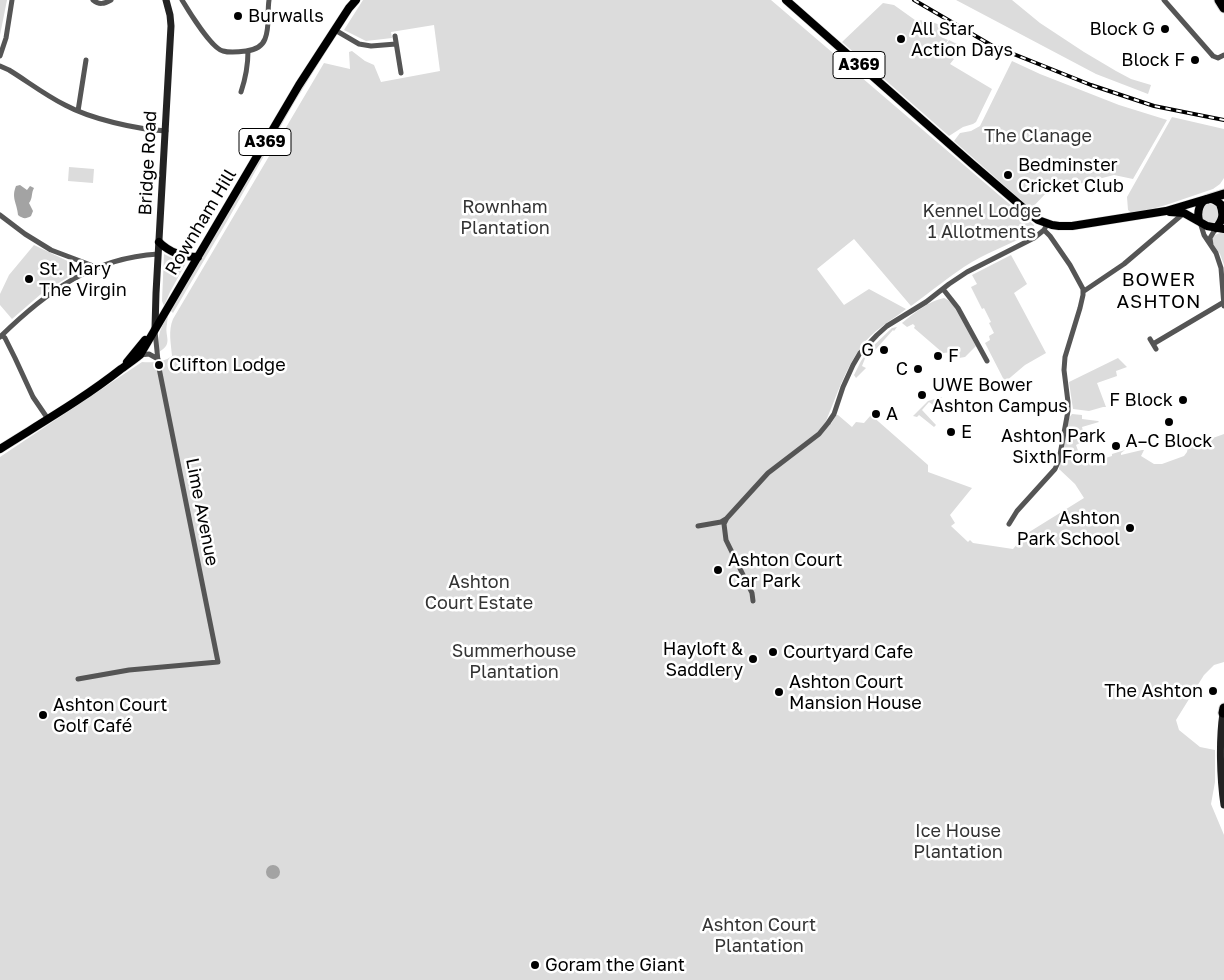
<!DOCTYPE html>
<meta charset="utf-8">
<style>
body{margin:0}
canvas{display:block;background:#fff}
</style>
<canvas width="1224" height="980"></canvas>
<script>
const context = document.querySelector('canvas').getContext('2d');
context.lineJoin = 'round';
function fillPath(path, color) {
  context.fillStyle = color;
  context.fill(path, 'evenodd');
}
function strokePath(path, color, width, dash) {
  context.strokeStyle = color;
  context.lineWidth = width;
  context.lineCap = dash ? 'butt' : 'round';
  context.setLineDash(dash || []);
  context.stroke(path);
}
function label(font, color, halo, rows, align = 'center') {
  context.font = font + ' "Golos Text",sans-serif';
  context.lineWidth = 5;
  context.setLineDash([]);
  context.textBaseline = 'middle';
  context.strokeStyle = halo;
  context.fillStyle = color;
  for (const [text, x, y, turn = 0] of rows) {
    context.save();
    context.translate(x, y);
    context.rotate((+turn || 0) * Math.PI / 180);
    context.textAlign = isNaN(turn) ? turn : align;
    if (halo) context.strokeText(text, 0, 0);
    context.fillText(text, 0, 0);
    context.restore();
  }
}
const green = new Path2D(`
 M 0,0 L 7,0 L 0,35 Z
 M 363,0 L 771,0 L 1034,225 L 1032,233 C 1012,243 991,251 972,262 C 950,275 931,292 911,306 L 854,239 L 817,269 L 844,305 L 869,289 L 906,309 C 891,321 872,331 861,347 C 846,367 836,397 826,421 L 831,424 L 836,415 L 838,415 L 852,427 L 856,422 L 864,423 L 871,415 L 928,465 L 928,472 L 972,488 L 950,515 L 955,523 L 951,526 L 968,542 L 970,540 L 973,543 L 1013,549 L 1026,534 L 1084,498 L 1075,484 L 1059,469 L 1069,418 L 1072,414 L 1082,415 L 1082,419 L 1098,421 L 1099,422 L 1082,427 L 1083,431 L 1077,434 L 1080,443 L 1076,445 L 1080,456 L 1084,455 L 1085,457 L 1087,457 L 1091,465 L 1103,461 L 1102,459 L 1112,456 L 1112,454 L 1125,450 L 1121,453 L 1121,455 L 1142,450 L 1144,450 L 1141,456 L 1154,464 L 1162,464 L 1184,456 L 1187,452 L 1188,447 L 1224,434 L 1224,662 L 1214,665 L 1204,675 L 1176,720 L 1179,730 L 1200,747 L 1215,750 L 1215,782 L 1211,804 L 1224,835 L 1224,980 L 0,980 L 0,457 L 142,362 C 152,363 165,362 172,356 C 171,343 168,331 173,319 L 324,63 L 350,69 L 349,52 L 352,51 L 365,61 L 374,65 L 381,82 L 440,71 L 434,25 L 391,32 L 392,38 L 366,41 L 344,30 Z
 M 956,0 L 1012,0 L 1040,23 L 1084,52 L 1116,71 L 1131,79 L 1151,85 L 1148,94 L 1096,74 Z
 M 883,3 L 894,5 L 915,20 L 929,21 L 946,27 L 941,37 L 948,40 L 941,51 L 942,51 L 949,40 L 961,46 L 954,58 L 948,54 L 954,59 L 950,64 L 992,89 L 976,122 L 973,124 L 963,127 L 949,136 L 842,42 Z
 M 335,37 L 294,103 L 226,223 L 173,313 L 170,310 L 277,127 L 333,38 Z
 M 1012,61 L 1040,74 L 1119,105 L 1164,119 L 1167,120 L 1133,179 L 1114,175 L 1047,192 L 1031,209 L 954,141 L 960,133 L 971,131 L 980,126 Z
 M 1172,117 L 1224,129 L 1224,178 L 1220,184 L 1213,189 L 1166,205 L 1133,214 L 1128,210 L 1127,197 Z
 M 69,167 L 94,169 L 93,183 L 68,181 Z
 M1200 214a10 10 0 1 1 20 0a10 10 0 1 1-20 0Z
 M 1220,233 L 1224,233 L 1224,265 L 1220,254 L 1213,244 L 1212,239 L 1215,235 Z
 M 34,245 L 76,265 L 78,271 L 41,294 L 12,319 L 0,305 L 0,294 L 9,275 Z
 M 164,254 L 176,260 L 186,263 L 170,292 L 164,306 L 162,301 Z
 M 1011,255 L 1027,284 L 1014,293 L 1046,353 L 1025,365 L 1005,382 L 985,343 L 990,340 L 989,336 L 994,333 L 989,323 L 991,322 L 984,308 L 982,309 L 971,287 L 977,284 L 972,275 Z
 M 944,298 C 958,303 969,333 976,346 L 965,357 L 953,359 L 952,352 L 943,353 L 914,328 L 915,326 L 913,324 L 907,327 L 902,323 C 914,313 929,301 944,298 Z
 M 168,315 C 168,318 167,321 167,324 C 164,337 174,343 159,352 C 158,333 159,332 168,315 Z
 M 897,327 L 894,331 L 893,330 L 868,358 L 871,348 L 892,328 Z
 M 868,351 L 862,366 L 866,368 L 856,378 L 854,375 L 861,361 Z
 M 1118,358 L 1127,367 L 1116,371 L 1117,376 L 1097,383 L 1106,407 L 1103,407 L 1089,411 L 1073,409 L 1069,382 Z
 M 941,397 L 942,397 L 934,406 L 929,402 L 922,410 L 936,425 L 934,427 L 919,415 L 917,417 L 913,416 L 928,401 Z`);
const water = new Path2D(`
 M 20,185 L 27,190 L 30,186 L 34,188 C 31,193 33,198 29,203 L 33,211 L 31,216 C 26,219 23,219 18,215 C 17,203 11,198 16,186 Z
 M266 872a7 7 0 1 1 14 0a7 7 0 1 1-14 0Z`);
const street = new Path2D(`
 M 93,0 C 99,5 104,4 111,0
 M 182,0 C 188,10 212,49 223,51 C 230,53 239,52 246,51 C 254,50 262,47 265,39 C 270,27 267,13 269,0
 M 1164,0 L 1213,56 L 1218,58 L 1224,55
 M 335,30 L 359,44 L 371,46 L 396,44
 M 395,36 L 401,73
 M 0,56 L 6,38 L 12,0
 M 0,66 L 9,70 C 27,81 45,95 65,105 C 91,119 135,129 166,131
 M 241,92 C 246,77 248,67 248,51
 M 78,111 L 86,60
 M 0,215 L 25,234 L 51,250 L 96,267
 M 1200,222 L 1204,235 L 1216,253 L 1221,268 L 1224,306
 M 1211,245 L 1210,238 L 1216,228
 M 943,289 L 958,308 L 987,361
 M 1084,291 L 1124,264 L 1184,213
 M 155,331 L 158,361
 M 2,335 L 5,338 L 15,358 L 33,397 L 48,419
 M 0,337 C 46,292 92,258 158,254
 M 1150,339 L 1156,349
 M 1153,344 L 1224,302
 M 140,355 L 149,354 L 158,359
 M 1009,524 L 1017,511 L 1055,469 L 1059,460 L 1068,411 L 1068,402 L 1064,370 L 1065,357 L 1080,308 L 1083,295 L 1083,289 L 1070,265 L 1050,236 L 1044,230
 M 698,526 L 721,522 L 726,519
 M 753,601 L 752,593 L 726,540 L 724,524 L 727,518 L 768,473 L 819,434 L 828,423 L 834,414 L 843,387 L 853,365 L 860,353 L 877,335 L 887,326 L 926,302 L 949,284 L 967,272 L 1034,238 L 1044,230 L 1047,224
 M 78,679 L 129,670 L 218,662 L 159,368`);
const secondary = new Path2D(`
 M 155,328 L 156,293 L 171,26 L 170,15 L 166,0
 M 1223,713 C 1219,740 1220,778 1224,805`);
const primary = new Path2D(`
 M 786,0 L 971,163 L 1034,217 L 1038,220 L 1052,225 L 1059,226 L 1072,226 L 1166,211 L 1206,199
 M 1170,212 L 1184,213 L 1207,226 L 1224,229
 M 1199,220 C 1197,213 1199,200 1209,199 C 1215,198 1220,204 1224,207
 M 1216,228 C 1223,220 1224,214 1220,204
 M 159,242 C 170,253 182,257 198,257
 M 127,362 L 145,340
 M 0,449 C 41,423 83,399 121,369 C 128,364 134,360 140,355 L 299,85 L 349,8 L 356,0`);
const highway = new Path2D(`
 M 1219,0 L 1224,8
 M 1208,199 L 1224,194
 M 1223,713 L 1224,708`);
const rail = new Path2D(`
 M 914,0 L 991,45 L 1091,85 L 1154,106 L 1224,120`);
const markers = [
 [238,16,5,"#000"],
 [1165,29,5,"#000"],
 [901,39,5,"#000"],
 [1195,60,5,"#000"],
 [1008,175,5,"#000"],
 [29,279,5,"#000"],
 [884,350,5,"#000"],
 [938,356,5,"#000"],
 [159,365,5,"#000"],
 [918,369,5,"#000"],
 [922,395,5,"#000"],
 [1183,400,5,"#000"],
 [876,414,5,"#000"],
 [1169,422,5,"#000"],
 [951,432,5,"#000"],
 [1116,446,5,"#000"],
 [1130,528,5,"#000"],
 [718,570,5,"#000"],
 [773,652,5,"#000"],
 [753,659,5,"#000"],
 [1213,691,5,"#000"],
 [779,692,5,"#000"],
 [43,715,5,"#000"],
 [535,965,5,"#000"]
];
const shields = [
 [859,65,52],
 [265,142,52]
];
const shieldNames = [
 ["A369",859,65],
 ["A369",265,142]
];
const poiNames = [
 ["Burwalls",248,16],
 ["All Star",911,29],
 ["Action Days",911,50],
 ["Block G",1155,29,"right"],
 ["Block F",1185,60,"right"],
 ["Bedminster",1018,165],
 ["Cricket Club",1018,186],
 ["St. Mary",39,269],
 ["The Virgin",39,290],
 ["G",874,350,"right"],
 ["F",948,356],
 ["Clifton Lodge",169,365],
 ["C",908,369,"right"],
 ["UWE Bower",932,385],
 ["Ashton Campus",932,406],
 ["F Block",1173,400,"right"],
 ["A",886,414],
 ["E",961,432],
 ["Ashton Park",1106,436,"right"],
 ["Sixth Form",1106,457,"right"],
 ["A–C Block",1169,441,"center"],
 ["Ashton",1120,518,"right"],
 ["Park School",1120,539,"right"],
 ["Ashton Court",728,560],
 ["Car Park",728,581],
 ["Hayloft &",743,649,"right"],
 ["Saddlery",743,670,"right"],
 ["Courtyard Cafe",783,652],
 ["Ashton Court",789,682],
 ["Mansion House",789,703],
 ["The Ashton",1203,691,"right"],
 ["Ashton Court",53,705],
 ["Golf Café",53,726],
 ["Goram the Giant",545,965]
];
const parkNames = [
 ["The Clanage",1038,136],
 ["Rownham",505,207],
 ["Plantation",505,228],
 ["Kennel Lodge",982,211],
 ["1 Allotments",982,232],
 ["Ashton",479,582],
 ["Court Estate",479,603],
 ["Summerhouse",514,651],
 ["Plantation",514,672],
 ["Ice House",958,831],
 ["Plantation",958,852],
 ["Ashton Court",759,925],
 ["Plantation",759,946]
];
const streetNames = [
 ["Bridge Road",148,163,-87],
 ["Rownham Hill",201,222,-59],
 ["Lime Avenue",202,512,79]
];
const neighbourhoodNames = [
 ["BOWER",1159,280],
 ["ASHTON",1159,302]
];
fillPath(green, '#dcdcdc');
fillPath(water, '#a3a3a3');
strokePath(primary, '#dbdbdb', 9);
strokePath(highway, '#dbdbdb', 11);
strokePath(street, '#555', 5);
strokePath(secondary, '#222', 7);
strokePath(primary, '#000', 8);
strokePath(highway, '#000', 9);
strokePath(rail, '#000', 4);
strokePath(rail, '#fff', 2, [5.5]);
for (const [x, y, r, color] of markers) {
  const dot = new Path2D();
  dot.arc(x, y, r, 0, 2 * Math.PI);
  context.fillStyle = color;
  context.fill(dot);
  strokePath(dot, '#fff', 2);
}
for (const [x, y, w] of shields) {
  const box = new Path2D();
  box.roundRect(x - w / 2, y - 13.5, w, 27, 4);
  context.fillStyle = '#fff';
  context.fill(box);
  strokePath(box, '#000', 1);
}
label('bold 16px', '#000', null, shieldNames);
label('18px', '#000', '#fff', poiNames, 'left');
label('18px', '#333', '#fff', parkNames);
label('18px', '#000', '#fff', streetNames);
context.letterSpacing = '1px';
label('19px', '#000', '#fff', neighbourhoodNames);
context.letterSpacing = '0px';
</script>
